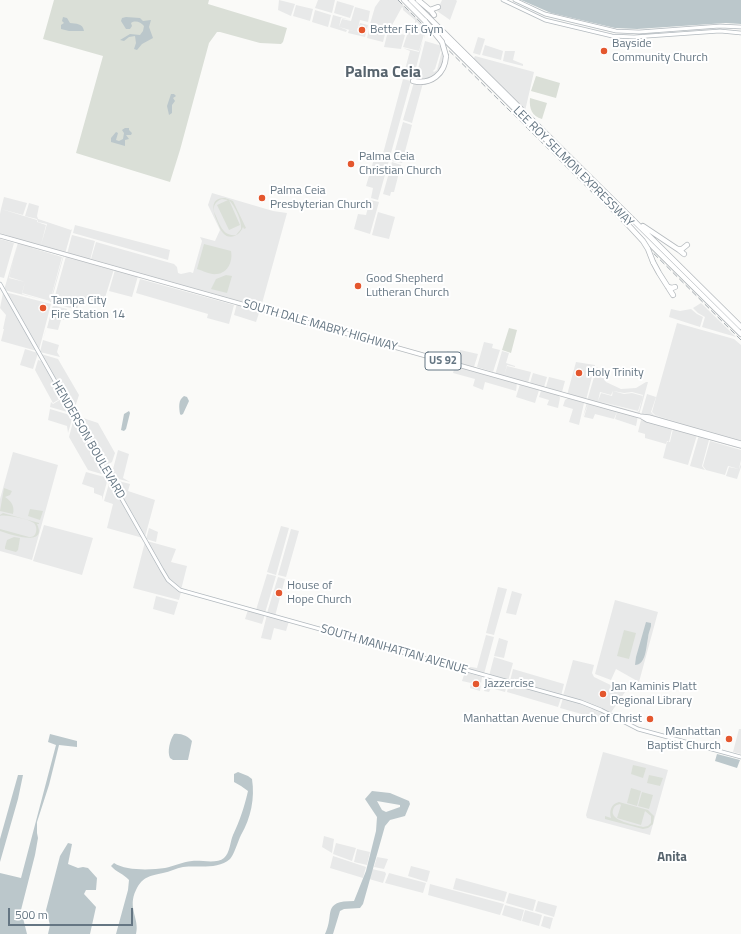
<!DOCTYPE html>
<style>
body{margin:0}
#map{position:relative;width:741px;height:934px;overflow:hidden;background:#fafaf8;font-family:"Titillium Web",sans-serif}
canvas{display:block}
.scale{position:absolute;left:8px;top:908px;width:125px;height:18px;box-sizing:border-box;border:2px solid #657683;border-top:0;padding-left:5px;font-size:12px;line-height:14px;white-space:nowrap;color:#657683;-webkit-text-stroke:3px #fff;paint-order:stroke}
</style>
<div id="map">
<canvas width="741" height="934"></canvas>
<div class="scale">500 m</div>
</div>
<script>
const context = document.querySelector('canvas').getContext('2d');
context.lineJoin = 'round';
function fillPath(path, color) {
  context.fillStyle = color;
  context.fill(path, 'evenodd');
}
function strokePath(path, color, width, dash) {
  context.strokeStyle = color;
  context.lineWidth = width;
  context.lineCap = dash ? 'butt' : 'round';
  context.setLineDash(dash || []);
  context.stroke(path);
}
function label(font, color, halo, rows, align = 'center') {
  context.font = font + ' "Titillium Web",sans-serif';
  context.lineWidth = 4;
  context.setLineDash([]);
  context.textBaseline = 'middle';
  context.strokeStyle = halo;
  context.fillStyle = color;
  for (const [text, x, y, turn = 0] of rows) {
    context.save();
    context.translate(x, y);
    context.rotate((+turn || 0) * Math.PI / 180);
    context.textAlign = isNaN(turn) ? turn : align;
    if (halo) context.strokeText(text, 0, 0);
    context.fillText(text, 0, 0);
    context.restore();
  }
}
const built = new Path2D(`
 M 279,0 L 295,4 L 291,16 L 278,10 Z
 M 318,0 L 335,0 L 332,13 L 315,8 Z
 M 380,0 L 398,0 L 427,28 L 424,39 L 425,31 L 417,22 L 415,23 L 415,20 L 403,10 L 403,8 L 402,7 L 391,27 L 387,29 L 370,24 L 375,7 Z
 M 442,0 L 456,0 L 457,1 L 450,20 L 437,11 Z
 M 337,1 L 354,6 L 350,18 L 334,13 Z
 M 296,5 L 313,9 L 310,21 L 293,16 Z
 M 355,7 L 370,11 L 368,22 L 360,20 L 357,32 L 339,27 L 342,19 L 351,21 Z
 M 315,10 L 331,15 L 328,27 L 312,22 Z
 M 333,15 L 350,20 L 341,18 L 339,27 L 347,30 L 346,32 L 330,27 Z
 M 360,23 L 368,25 L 365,37 L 348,33 L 349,30 L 357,32 Z
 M 416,23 L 425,31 L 419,51 L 403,47 L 410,26 Z
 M 370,26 L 386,30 L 383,42 L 367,38 Z
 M 388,31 L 405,35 L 401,49 L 384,47 Z
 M 478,37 L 485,39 L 480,55 L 473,53 Z
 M 423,40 L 413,80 L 403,77 L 410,51 L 403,48 L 419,52 Z
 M 425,41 L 442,46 L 435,69 L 433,71 L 434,72 L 437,70 L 443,47 L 445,58 L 438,74 L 424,81 L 417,79 L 416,77 Z
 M 485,45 L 503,51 L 501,60 L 482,55 Z
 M 505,51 L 515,51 L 513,60 L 523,64 L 523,66 L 503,61 Z
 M 475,56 L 534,72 L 525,111 L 473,60 Z
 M 403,79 L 411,81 L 378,200 L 371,198 L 373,188 L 366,186 L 374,159 L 381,161 Z
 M 414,82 L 423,83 L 412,123 L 403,120 Z
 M 403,122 L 412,125 L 402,163 L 392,161 Z
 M 392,162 L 401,165 L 394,192 L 391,192 L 390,196 L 383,194 Z
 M 212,193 L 273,211 L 287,213 L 261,307 L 91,259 L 96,242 L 174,264 L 177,267 L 178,273 L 181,274 L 190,272 L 193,273 L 202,241 L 200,237 L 215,241 L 220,230 L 208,205 Z
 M 4,197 L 27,203 L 23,215 L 1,209 Z
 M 370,200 L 379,202 L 370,234 L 354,229 L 358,214 L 366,215 Z
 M 29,203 L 39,206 L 37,216 L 38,219 L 71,230 L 72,229 L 65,254 L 34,245 L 34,244 L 41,245 L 47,224 L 38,222 L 37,219 L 25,216 Z
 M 1,209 L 37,220 L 37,222 L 46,225 L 41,245 L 34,243 L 32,248 L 62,257 L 50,301 L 22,293 L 25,282 L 9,277 L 19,239 L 0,233 L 0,214 Z
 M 378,212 L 395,217 L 389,239 L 372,235 Z
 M 75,225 L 170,250 L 168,260 L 73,233 Z
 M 72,235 L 95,241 L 90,260 L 175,284 L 67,254 Z
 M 0,239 L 14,243 L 4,278 L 0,277 Z
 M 18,242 L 9,278 L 25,282 L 22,294 L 50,302 L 63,256 L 33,248 L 34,247 L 64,255 L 51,302 L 4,290 Z
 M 66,256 L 114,269 L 103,304 L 81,297 L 77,310 L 53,303 Z
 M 115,270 L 138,276 L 132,297 L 109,291 Z
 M 140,279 L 234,305 L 229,324 L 207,318 L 208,314 L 136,293 Z
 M 5,292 L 51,304 L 39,350 Z
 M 3,293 L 37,351 L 1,341 L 4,329 L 3,329 L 6,315 L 0,308 Z
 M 237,303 L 260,310 L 256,322 L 234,315 Z
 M 701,303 L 736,337 L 702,327 L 705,317 L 698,313 L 693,308 Z
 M 53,305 L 67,309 L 64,320 L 61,320 L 58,330 L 47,328 Z
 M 671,309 L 680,311 L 691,309 L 697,314 L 703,317 L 700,327 L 669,317 Z
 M 677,323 L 734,339 L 741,345 L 741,442 L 641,415 L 647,394 L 656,397 L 651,412 L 654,415 L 683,424 L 655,415 L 652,412 Z
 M 46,329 L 43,340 L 59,345 L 57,352 L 60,357 L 40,352 L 45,332 Z
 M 484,342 L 493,344 L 492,348 L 500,350 L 493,372 L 477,367 Z
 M 25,349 L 38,353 L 33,369 L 20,365 Z
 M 460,350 L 478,354 L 474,367 L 445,359 L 447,351 L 459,354 Z
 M 502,351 L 509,353 L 506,363 L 515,366 L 515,367 L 507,365 L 504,376 L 495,375 Z
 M 41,354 L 58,359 L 79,395 L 73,413 Z
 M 38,360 L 41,361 L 63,397 L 53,403 L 35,370 Z
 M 576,362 L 595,365 L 586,400 L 567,395 Z
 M 455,366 L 517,383 L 516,391 L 485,382 L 483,390 L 473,386 L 475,379 L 453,373 Z
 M 507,366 L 531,372 L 528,383 L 504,376 Z
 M 597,367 L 602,376 L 606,382 L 621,389 L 636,388 L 646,382 L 648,382 L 639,415 L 587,401 ZM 613,391 L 624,393 L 632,392 L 643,395 L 639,411 L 637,412 L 598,401 L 600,392 L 611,395 Z
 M 533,373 L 547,377 L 544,387 L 530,383 Z
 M 549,377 L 565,381 L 562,392 L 546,387 Z
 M 520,384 L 539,390 L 535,403 L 516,397 Z
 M 541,391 L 542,391 L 559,395 L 560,398 L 558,408 L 547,405 L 549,400 L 539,397 Z
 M 613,391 L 624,394 L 632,393 L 643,396 L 638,411 L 598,401 L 601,393 L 612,396 Z
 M 63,398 L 71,413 L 50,407 L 51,402 L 53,404 Z
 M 568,398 L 584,403 L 579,425 L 569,422 L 573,409 L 563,406 L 565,400 Z
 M 587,402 L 638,416 L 636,426 L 615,419 L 617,412 L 588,404 L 583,417 Z
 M 588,404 L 617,412 L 614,419 L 595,414 L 593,419 L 584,417 Z
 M 50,409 L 73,416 L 68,433 L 67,426 L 48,420 Z
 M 83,418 L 98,423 L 115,453 L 112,462 L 102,468 L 105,475 L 88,470 L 69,437 L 73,422 Z
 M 641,420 L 672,429 L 669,442 L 667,441 L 666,444 L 645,438 L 645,434 L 638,432 Z
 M 673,429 L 697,435 L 688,465 L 663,458 L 667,442 L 670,442 Z
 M 699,435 L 741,447 L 741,449 L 709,440 L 702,466 L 705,470 L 690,466 Z
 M 710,441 L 741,450 L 741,460 L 739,469 L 728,466 L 725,475 L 706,470 L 703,466 Z
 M 118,450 L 129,454 L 123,478 L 130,482 L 111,477 Z
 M 13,452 L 58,465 L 32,560 L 0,551 L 0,499 Z
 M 741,464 L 741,467 L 737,479 L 726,476 L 729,467 L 739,469 Z
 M 86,472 L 108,478 L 102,500 L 102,496 L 94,493 L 94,488 L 82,484 Z
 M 111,479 L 130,484 L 128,491 L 155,500 L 145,537 Z
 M 110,480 L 143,538 L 107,528 L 113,504 L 104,501 Z
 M 44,525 L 93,538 L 82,575 L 33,561 Z
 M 281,526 L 289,528 L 276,575 L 267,572 Z
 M 149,528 L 158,532 L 156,542 L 146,539 Z
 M 291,529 L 299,531 L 286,577 L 278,575 Z
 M 147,541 L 176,549 L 171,562 L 187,566 L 181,590 L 169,581 Z
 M 145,542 L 168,582 L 181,592 L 179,600 L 133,588 Z
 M 267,574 L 276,576 L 265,613 L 256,610 Z
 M 278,577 L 285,579 L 275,616 L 267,613 Z
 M 498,587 L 507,589 L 494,635 L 486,633 Z
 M 512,591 L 522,594 L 516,615 L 506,613 Z
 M 156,596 L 178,602 L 174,615 L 153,609 Z
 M 615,600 L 658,612 L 639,682 L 616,669 L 611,680 L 595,674 Z
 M 248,610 L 265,614 L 262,624 L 245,619 Z
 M 267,615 L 289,621 L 286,631 L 274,628 L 271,640 L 261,638 Z
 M 486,635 L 494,637 L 484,674 L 464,668 L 465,666 L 477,668 Z
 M 499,638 L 508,641 L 504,658 L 494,656 Z
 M 494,657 L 513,663 L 508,681 L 489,676 Z
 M 573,660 L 594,665 L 592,673 L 594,677 L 625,692 L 610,714 L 563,696 Z
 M 513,669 L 564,684 L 561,696 L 510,681 Z
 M 465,672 L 482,677 L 480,691 L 470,688 L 471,683 L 462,681 Z
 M 488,677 L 508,682 L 505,692 L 491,688 L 489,692 L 484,691 Z
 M 509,683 L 561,698 L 558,707 L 507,692 Z
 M 563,698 L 595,708 L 609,715 L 603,720 L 560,708 Z
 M 739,729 L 741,729 L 741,754 L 733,752 Z
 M 603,752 L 668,770 L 650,835 L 587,818 L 586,815 Z
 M 324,836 L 334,839 L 332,853 L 322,847 Z
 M 336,843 L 356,848 L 352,861 L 333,854 Z
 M 357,849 L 370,852 L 367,865 L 354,862 Z
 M 333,856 L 366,867 L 363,878 L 330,868 Z
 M 377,857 L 388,859 L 384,869 L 374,867 Z
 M 411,866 L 430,871 L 427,882 L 408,876 Z
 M 372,869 L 385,872 L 386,874 L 383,883 L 369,879 Z
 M 389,873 L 426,883 L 423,893 L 385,883 Z
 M 456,878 L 507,892 L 504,902 L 453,889 Z
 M 430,884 L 504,904 L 500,915 L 428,895 Z
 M 509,893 L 536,900 L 533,911 L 506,903 Z
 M 538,901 L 557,906 L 554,917 L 535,911 Z
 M 505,905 L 524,910 L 521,921 L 502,915 Z
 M 525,910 L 542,915 L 539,926 L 522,921 Z
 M 544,916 L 553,918 L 550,929 L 541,926 Z`);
const green = new Path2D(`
 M 54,0 L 209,0 L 208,4 L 287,28 L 283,42 L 281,44 L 260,43 L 220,32 L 217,32 L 209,43 L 180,150 L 170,182 L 76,153 L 103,56 L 43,39 Z
 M 536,76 L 560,83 L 556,98 L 531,91 Z
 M 530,98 L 547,103 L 542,119 C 532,116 529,109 530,98 Z
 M 225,198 L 233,201 L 246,228 L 244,229 L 243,227 C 240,235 230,241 223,233 C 220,230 219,225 217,221 C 213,211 209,198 225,198 ZM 222,199 L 228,200 L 217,205 L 229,230 L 240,225 L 229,200 C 235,206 242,221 241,229 L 236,235 C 222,237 219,222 214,212 C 213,205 216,201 222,199 Z
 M 204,244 L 231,251 C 233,261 228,273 217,274 C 210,275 204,271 197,269 Z
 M 226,275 L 232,276 L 227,293 L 211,289 L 216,279 Z
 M 509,328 L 517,330 L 511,353 L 502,350 Z
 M 4,488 L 12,491 L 10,495 L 5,497 C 11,501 15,506 13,514 L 0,511 Z
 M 30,509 L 43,511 L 40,520 L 28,516 Z
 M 3,513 L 39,523 L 39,524 L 37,524 C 48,548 9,534 0,531 L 0,529 L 29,537 C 33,537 35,536 36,532 C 37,529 36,525 34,523 C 28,519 5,514 0,516 L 0,515 Z
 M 14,537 L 20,538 L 18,550 L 16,552 L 5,549 L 5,547 L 7,540 Z
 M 624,630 L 636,633 L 629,659 L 617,656 Z
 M 633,765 L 646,768 L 643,778 L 631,774 Z
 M 649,775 L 663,778 L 660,786 L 647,783 Z
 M 631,788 L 641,791 L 637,806 L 627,803 Z
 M 642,792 L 653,795 L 649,809 L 638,806 Z
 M 619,802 L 648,810 L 654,816 L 653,824 L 648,828 L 643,829 L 605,819 L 605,816 L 611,818 C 609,811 611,804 619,802 ZM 620,804 L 621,805 L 617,818 L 641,825 L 645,811 L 651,816 L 651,823 L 648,826 L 643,827 C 636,825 609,821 613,810 C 614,806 616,805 620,804 Z`);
const water = new Path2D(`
 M 521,0 L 741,0 L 741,24 L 726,23 L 637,29 L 615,28 L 551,13 Z
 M 63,17 L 67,18 L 70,23 C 76,24 83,23 84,31 L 69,31 L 61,29 L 61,25 L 64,23 L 62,21 Z
 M 126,17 L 140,18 L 143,21 L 151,20 L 149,27 L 153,38 L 142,44 L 137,50 L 134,49 L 136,43 L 135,36 L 129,37 L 124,41 L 120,40 L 130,34 L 140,35 L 143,31 L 144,26 C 141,22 135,20 131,23 L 132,26 L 130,29 L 126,29 L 121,21 L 122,18 Z
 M 171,94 L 174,94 L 176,96 L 173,98 L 175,101 L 172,105 L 172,113 L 169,115 L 167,106 Z
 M 125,128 L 129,128 L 129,130 L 132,133 L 131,135 L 126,135 L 129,139 L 125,140 L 125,146 L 111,142 L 111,138 L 116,132 L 118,133 L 116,140 L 119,141 L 123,139 L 124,133 L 122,130 Z
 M 184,396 L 187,397 L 189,401 L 183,414 L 181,415 L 180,414 C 179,407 178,400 184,396 Z
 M 129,411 L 130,413 L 126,429 L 124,431 L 121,430 L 124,414 Z
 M 646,622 L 651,623 L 651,626 C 650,630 648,634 648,638 C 646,647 646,665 635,665 L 636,657 Z
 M 50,734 L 77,741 L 77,747 L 59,745 L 49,785 L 37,822 L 37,833 L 38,838 L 35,855 L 21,910 L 27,934 L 0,934 L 0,873 L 21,878 L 56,745 L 48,742 Z
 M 174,734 C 181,733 188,736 192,741 L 188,760 L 173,760 L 170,758 C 167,751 170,740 174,734 Z
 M 717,754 L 740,760 L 737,768 L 715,761 Z
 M 238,772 L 248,776 L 252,779 C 255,798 251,818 241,835 C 238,841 234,855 230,859 C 218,870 198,865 183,867 C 176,868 170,872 163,873 C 150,876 143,876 136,890 C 127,908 140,919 136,934 L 116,934 L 128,890 L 129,880 C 124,874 116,872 111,866 L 114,863 C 126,871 151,870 165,868 C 174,866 182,862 192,861 C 202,860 217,864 224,858 C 230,853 230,842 233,835 C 240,820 244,808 248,791 L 241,786 L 234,782 L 234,774 Z
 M 18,775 L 23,775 L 18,799 L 0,862 L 0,839 Z
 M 372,791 L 390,793 L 409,801 L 410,804 L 405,816 L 390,820 L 385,826 L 363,904 L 360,908 L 344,909 L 340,911 L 333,934 L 325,934 C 335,914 321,901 354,901 L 366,871 L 376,831 L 377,817 L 365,799 ZM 377,801 L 400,805 L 400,807 L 386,812 L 382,810 Z
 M 68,843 L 72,844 L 68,864 L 78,868 L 83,867 L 88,868 L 97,878 L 96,890 L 86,890 L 84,894 L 96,907 L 90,934 L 48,934 L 50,925 L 46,910 L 60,856 Z`);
const secondary = new Path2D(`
 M 503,0 L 545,20 L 612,36 L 634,37 L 720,31 L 741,33
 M 515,0 L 545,14 L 616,31 L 639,32 L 720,26 L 741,27
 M 0,284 L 162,570 L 168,580 L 180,590 L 581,702 L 601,710 L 638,729 L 741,757`);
const primary = new Path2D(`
 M 0,236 L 611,408 L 640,416 L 649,417 L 741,443
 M 642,417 L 647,420 L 741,446`);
const motorway = new Path2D(`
 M 404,0 L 427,23
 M 411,0 L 741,327
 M 418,0 L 431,11 L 434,15
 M 430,10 L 438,7
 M 434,29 L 611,204
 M 413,81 C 431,85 445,74 446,56
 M 627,221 L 741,334
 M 643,226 L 679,250 L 684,254
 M 678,249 L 682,249 L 687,245
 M 653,262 L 659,273 L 673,295
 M 668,287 L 672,288 L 675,287`);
const rail = new Path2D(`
 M 398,0 L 741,340`);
const motorwayBridge = new Path2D(`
 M 425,21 L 442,42 L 446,56
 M 608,203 L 643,241 L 648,249 L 653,262`);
const markers = [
 [362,30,4,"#e4572e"],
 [604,51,4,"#e4572e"],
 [351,164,4,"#e4572e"],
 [262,198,4,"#e4572e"],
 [358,286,4,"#e4572e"],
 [43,308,4,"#e4572e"],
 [579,373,4,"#e4572e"],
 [279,593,4,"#e4572e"],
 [476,684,4,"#e4572e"],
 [603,694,4,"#e4572e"],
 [650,719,4,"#e4572e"],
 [729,739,4,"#e4572e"]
];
const shields = [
 [443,361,36]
];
const shieldNames = [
 ["US 92",443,361]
];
const poiNames = [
 ["Better Fit Gym",370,30],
 ["Bayside",612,44],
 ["Community Church",612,58],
 ["Palma Ceia",359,157],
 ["Christian Church",359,171],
 ["Palma Ceia",270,191],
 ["Presbyterian Church",270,205],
 ["Good Shepherd",366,279],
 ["Lutheran Church",366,293],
 ["Tampa City",51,301],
 ["Fire Station 14",51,315],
 ["Holy Trinity",587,373],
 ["House of",287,586],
 ["Hope Church",287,600],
 ["Jazzercise",484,684],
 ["Jan Kaminis Platt",611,687],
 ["Regional Library",611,701],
 ["Manhattan Avenue Church of Christ",642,719,"right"],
 ["Manhattan",721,732,"right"],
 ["Baptist Church",721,746,"right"]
];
const streetNames = [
 ["LEE ROY SELMON EXPRESSWAY",573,167,45],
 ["SOUTH DALE MABRY HIGHWAY",320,326,16],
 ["HENDERSON BOULEVARD",88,440,60],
 ["SOUTH MANHATTAN AVENUE",394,650,16]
];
const neighbourhoodNames = [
 ["Anita",672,858]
];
const districtNames = [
 ["Palma Ceia",383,73]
];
fillPath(built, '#e8e9e9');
fillPath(green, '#dadfd7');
fillPath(water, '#bbc7cb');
strokePath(secondary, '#b3babf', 4.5);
strokePath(primary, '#b5babe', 5);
strokePath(motorway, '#b4b9bd', 6);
strokePath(secondary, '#fff', 3);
strokePath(primary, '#fff', 3.5);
strokePath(motorway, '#fff', 4.5);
strokePath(rail, '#a2aab0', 1, [6, 3]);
strokePath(motorwayBridge, '#b4b9bd', 6, []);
strokePath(motorwayBridge, '#fff', 4.5);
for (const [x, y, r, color] of markers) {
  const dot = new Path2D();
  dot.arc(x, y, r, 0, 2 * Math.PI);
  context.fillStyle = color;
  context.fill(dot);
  strokePath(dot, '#fff', 1.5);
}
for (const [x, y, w] of shields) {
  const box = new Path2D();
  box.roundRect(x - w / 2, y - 9, w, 18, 3);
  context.fillStyle = '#fff';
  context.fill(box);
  strokePath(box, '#657683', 1);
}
label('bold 11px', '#657683', null, shieldNames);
label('12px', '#657683', '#fff', poiNames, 'left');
label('12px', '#657683', '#fff', streetNames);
label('bold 13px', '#57646e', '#fff', neighbourhoodNames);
label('bold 16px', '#57646e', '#fff', districtNames);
</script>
